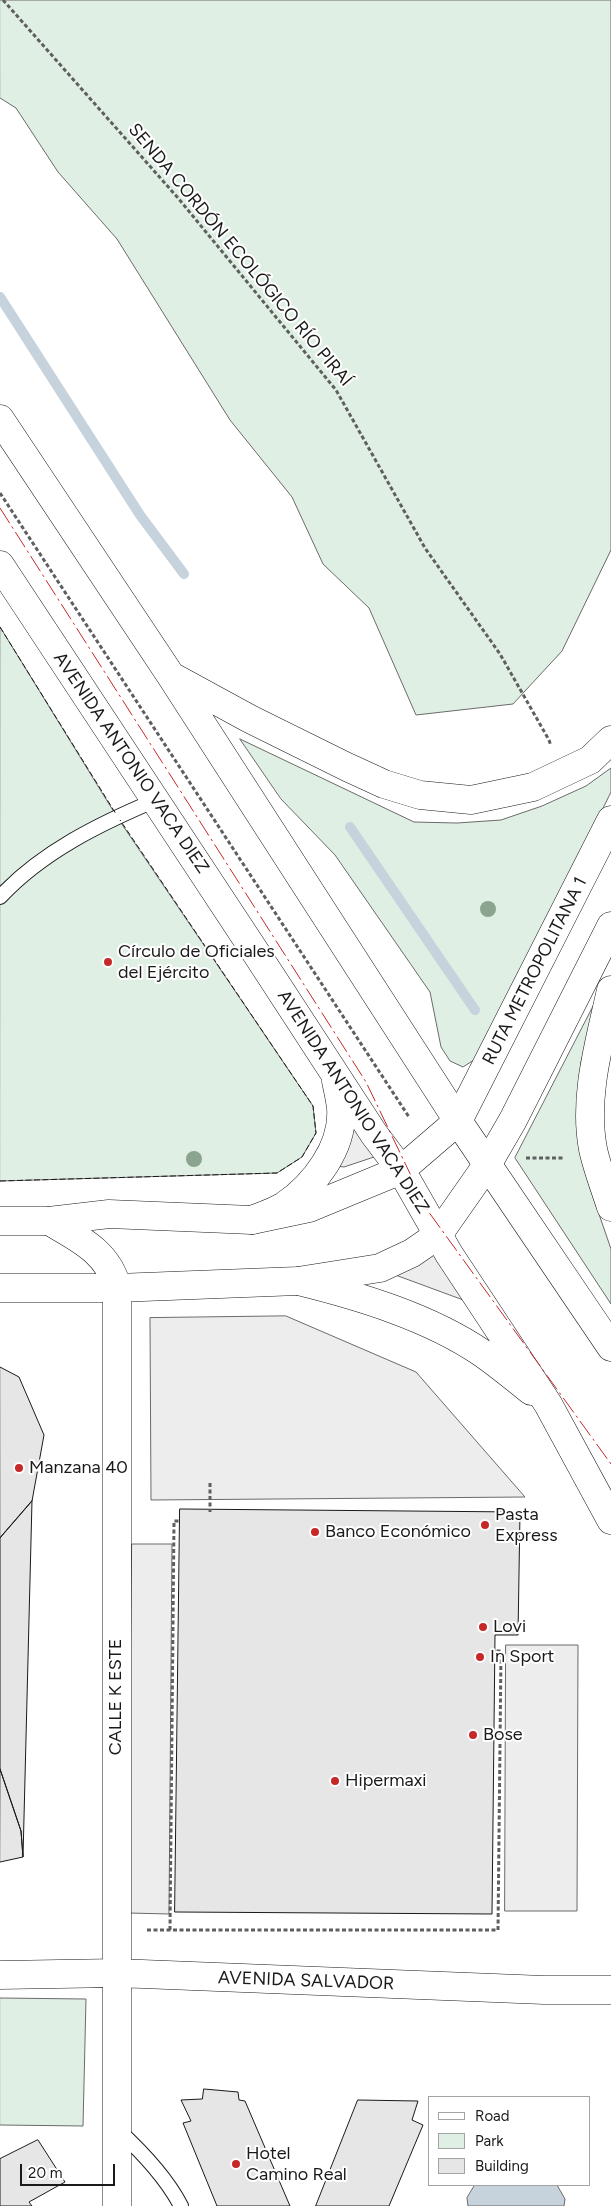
<!DOCTYPE html>
<meta charset="utf-8">
<style>
body{margin:0}
#map{position:relative;width:611px;height:2206px;overflow:hidden;background:#fff;font-family:Figtree,sans-serif}
canvas{display:block}
.legend{position:absolute;left:428px;top:2096px;width:162px;height:90px;box-sizing:border-box;background:#fff;border:1px solid #a3a3a3;margin:0;padding:6px 9px;list-style:none;font-size:15px;color:#1a1a1a}
.legend li{display:flex;align-items:center;gap:10px;height:25px}
.legend b{width:25px;border:1px solid #a3a3a3}
.scale{position:absolute;left:20px;top:2164px;width:95px;height:22px;box-sizing:border-box;border:2px solid #1a1a1a;border-top:0;padding-left:6px;font-size:15px;line-height:18px;white-space:nowrap;color:#1a1a1a;-webkit-text-stroke:4px #fff;paint-order:stroke}
</style>
<div id="map">
<canvas width="611" height="2206"></canvas>
<ul class="legend">
<li><b style="height:6px;background:#fff"></b>Road</li>
<li><b style="height:14px;background:#e0efe3"></b>Park</li>
<li><b style="height:14px;background:#e6e6e6"></b>Building</li>
</ul>
<div class="scale">20 m</div>
</div>
<script>
const context = document.querySelector('canvas').getContext('2d');
context.lineJoin = 'round';
function fillPath(path, color) {
  context.fillStyle = color;
  context.fill(path, 'evenodd');
}
function strokePath(path, color, width, dash) {
  context.strokeStyle = color;
  context.lineWidth = width;
  context.lineCap = dash ? 'butt' : 'round';
  context.setLineDash(dash || []);
  context.stroke(path);
}
function label(font, color, halo, rows, align = 'center') {
  context.font = font + ' Figtree,sans-serif';
  context.lineWidth = 4;
  context.setLineDash([]);
  context.textBaseline = 'middle';
  context.strokeStyle = halo;
  context.fillStyle = color;
  for (const [text, x, y, turn = 0] of rows) {
    context.save();
    context.translate(x, y);
    context.rotate((+turn || 0) * Math.PI / 180);
    context.textAlign = isNaN(turn) ? turn : align;
    if (halo) context.strokeText(text, 0, 0);
    context.fillText(text, 0, 0);
    context.restore();
  }
}
const green = new Path2D(`
 M 0,0 L 611,0 L 611,550 L 562,651 L 513,704 L 416,715 L 369,608 L 323,564 L 292,497 L 230,420 L 117,239 L 58,172 L 16,108 L 0,98 Z
 M 0,627 L 117,817 L 313,1106 L 316,1133 L 302,1157 L 277,1173 L 0,1181 Z
 M 240,739 L 414,822 L 457,823 L 501,820 L 542,806 L 586,786 L 611,768 L 611,792 L 504,1009 L 474,1060 L 463,1067 L 450,1061 L 441,1047 L 430,992 L 335,855 L 281,799 Z
 M 604,985 L 581,1062 L 577,1109 L 580,1143 L 590,1188 L 611,1249 L 611,1304 L 515,1158 Z
 M 0,1998 L 86,1999 L 83,2126 L 0,2125 Z`);
const parking = new Path2D(`
 M 355,1123 L 374,1157 L 344,1167 L 329,1165 Z
 M 429,1245 L 466,1301 L 390,1273 Z
 M 286,1316 L 416,1372 L 525,1497 L 151,1500 L 150,1318 Z
 M 132,1544 L 172,1544 L 169,1914 L 128,1913 Z
 M 506,1645 L 578,1645 L 577,1911 L 505,1911 Z`);
const water = new Path2D(`
 M 475,2185 L 557,2185 L 565,2199 L 564,2206 L 468,2206 L 467,2198 Z`);
const stream = new Path2D(`
 M 0,297 L 140,515 L 184,574
 M 350,827 L 475,1010`);
const building = new Path2D(`
 M 0,1367 L 19,1377 L 44,1435 L 32,1501 L 0,1538 Z
 M 32,1501 L 23,1857 L 21,1831 L 0,1769 L 0,1538 Z
 M 180,1509 L 520,1512 L 518,1635 L 495,1635 L 492,1914 L 175,1912 Z
 M 0,1769 L 21,1831 L 23,1857 L 0,1862 Z
 M 204,2089 L 238,2092 L 239,2100 L 245,2101 L 290,2206 L 217,2206 L 183,2123 L 191,2121 L 181,2100 L 202,2099 Z
 M 358,2100 L 418,2101 L 412,2120 L 423,2125 L 389,2206 L 316,2206 Z
 M 38,2140 L 65,2182 L 29,2202 L 32,2206 L 0,2206 L 0,2159 Z`);
const path = new Path2D(`
 M 3,0 L 178,198 L 336,390 L 425,548 L 500,654 L 549,740 L 551,746
 M 0,493 L 409,1117
 M 526,1158 L 564,1158
 M 210,1483 L 210,1512
 M 147,1930 L 498,1930 L 501,1651 L 495,1651
 M 170,1930 L 174,1521 L 179,1521`);
const service = new Path2D(`
 M 0,897 C 42,852 99,824 156,800
 M 118,2130 C 142,2152 166,2177 181,2206`);
const minor = new Path2D(`
 M 49,1221 C 78,1238 109,1252 117,1288 L 117,2206
 M 0,1975 L 117,1973 L 544,1990 L 611,1990`);
const secondary = new Path2D(`
 M 0,1221 L 49,1221 L 109,1214 L 252,1220 L 309,1208 L 401,1170 L 458,1121 L 611,820
 M 0,1288 L 117,1288 L 298,1281 L 380,1268 L 412,1253 L 438,1235 L 487,1165 L 513,1120 L 611,926`);
const trunk = new Path2D(`
 M 0,419 L 171,676 L 458,1121 L 611,1347
 M 0,565 L 258,956 L 374,1134 L 401,1170 L 449,1254 L 548,1404 L 611,1520
 M 173,677 L 250,719 L 347,767 L 384,784 L 420,795 L 471,800 L 533,787 L 590,760 L 611,740
 M 611,990 C 600,1041 583,1096 593,1149 C 597,1168 605,1188 611,1207
 M 252,1220 C 262,1216 274,1212 284,1206 C 314,1186 344,1147 341,1108 C 340,1099 338,1090 336,1081
 M 298,1281 C 359,1296 429,1317 482,1353 C 499,1365 515,1378 531,1391`);
const fence = new Path2D(`
 M 0,627 L 116,814
 M 0,1181 L 277,1173 L 302,1157 L 316,1133 L 313,1106 L 120,820`);
const power = new Path2D(`
 M 0,508 L 366,1082 L 428,1211 L 611,1464`);
const trees = [
 [488,909],
 [194,1159]
];
const markers = [
 [108,962,5,"#c62828"],
 [19,1468,5,"#c62828"],
 [485,1525,5,"#c62828"],
 [315,1532,5,"#c62828"],
 [483,1627,5,"#c62828"],
 [480,1657,5,"#c62828"],
 [473,1735,5,"#c62828"],
 [335,1781,5,"#c62828"],
 [236,2164,5,"#c62828"]
];
const streetNames = [
 ["SENDA CORDÓN ECOLÓGICO RÍO PIRAÍ",240,255,50],
 ["AVENIDA ANTONIO VACA DIEZ",131,763,56],
 ["RUTA METROPOLITANA 1",535,971,-63],
 ["AVENIDA ANTONIO VACA DIEZ",353,1102,57],
 ["CALLE K ESTE",116,1697,-90],
 ["AVENIDA SALVADOR",306,1981,2]
];
const poiNames = [
 ["Círculo de Oficiales",118,952],
 ["del Ejército",118,973],
 ["Manzana 40",29,1468],
 ["Pasta",495,1515],
 ["Express",495,1536],
 ["Banco Económico",325,1532],
 ["Lovi",493,1627],
 ["In Sport",490,1657],
 ["Bose",483,1735],
 ["Hipermaxi",345,1781],
 ["Hotel",246,2154],
 ["Camino Real",246,2175]
];
fillPath(green, '#e0efe3');
strokePath(green, '#6a6a6a', 1);
fillPath(parking, '#ededed');
strokePath(parking, '#6a6a6a', 1);
fillPath(water, '#c6d2dc');
strokePath(water, '#6a6a6a', 1);
strokePath(stream, '#c6d2dc', 10);
fillPath(building, '#e6e6e6');
strokePath(building, '#1a1a1a', 1);
strokePath(service, '#1a1a1a', 16);
strokePath(minor, '#1a1a1a', 29);
strokePath(secondary, '#1a1a1a', 29);
strokePath(trunk, '#1a1a1a', 29);
strokePath(path, '#5f5f5f', 3, [4, 2.5]);
strokePath(service, '#fff', 14);
strokePath(minor, '#fff', 28);
strokePath(secondary, '#fff', 28);
strokePath(trunk, '#fff', 28);
strokePath(fence, '#1a1a1a', 1, [6, 2.5]);
strokePath(power, '#c62828', 1, [18, 4, 2.5, 4]);
context.fillStyle = '#8aa48f';
for (const [x, y] of trees) {
  context.beginPath();
  context.arc(x, y, 8, 0, 2 * Math.PI);
  context.fill();
}
for (const [x, y, r, color] of markers) {
  const dot = new Path2D();
  dot.arc(x, y, r, 0, 2 * Math.PI);
  context.fillStyle = color;
  context.fill(dot);
  strokePath(dot, '#fff', 2);
}
label('18px', '#1a1a1a', '#fff', streetNames);
label('18px', '#1a1a1a', '#fff', poiNames, 'left');
</script>
